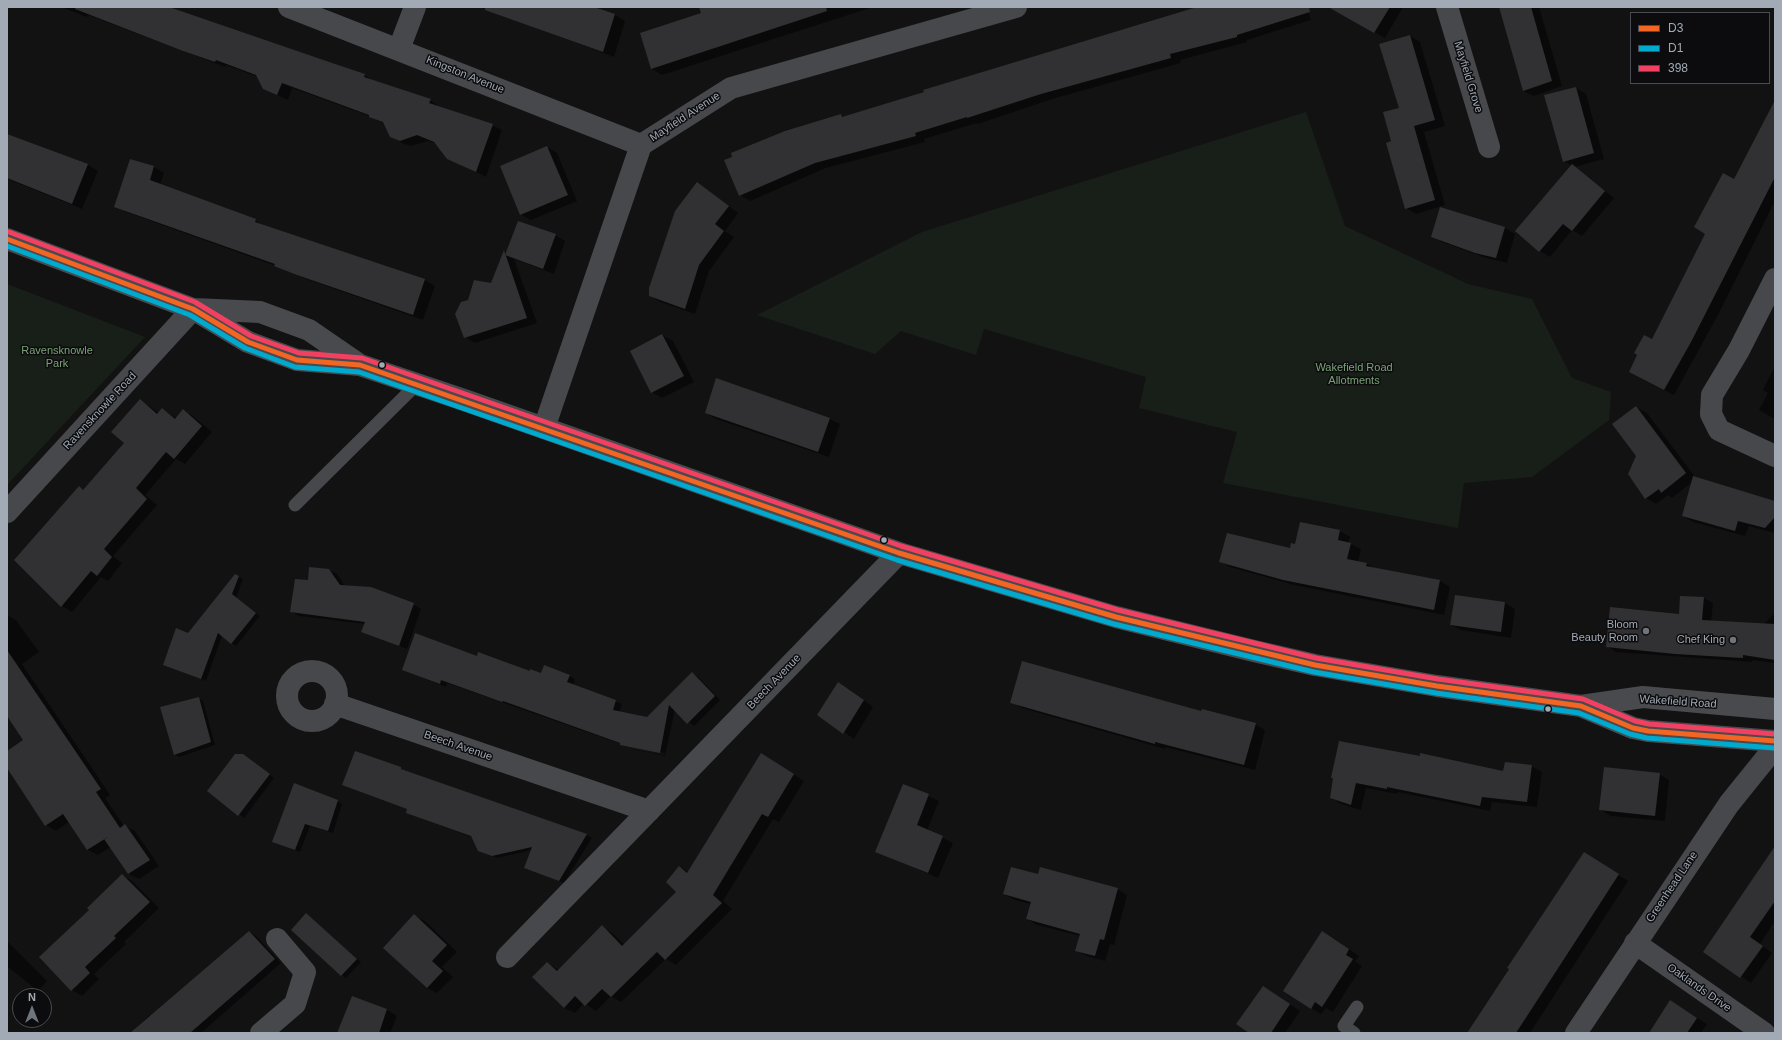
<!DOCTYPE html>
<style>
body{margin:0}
#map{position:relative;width:1782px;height:1040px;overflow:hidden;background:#121212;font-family:Arial,sans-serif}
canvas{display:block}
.frame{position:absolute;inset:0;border:8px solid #a1aab5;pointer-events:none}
.legend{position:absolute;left:1630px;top:12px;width:140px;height:72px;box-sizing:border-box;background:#0c0c0e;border:1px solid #484b51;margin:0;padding:5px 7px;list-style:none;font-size:12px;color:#a1aab5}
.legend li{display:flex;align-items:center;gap:8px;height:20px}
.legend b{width:20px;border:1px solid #484b51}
.north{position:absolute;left:12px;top:988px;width:40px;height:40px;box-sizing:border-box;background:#0c0c0e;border:1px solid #484b51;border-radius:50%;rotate:0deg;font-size:11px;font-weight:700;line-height:16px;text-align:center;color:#a1aab5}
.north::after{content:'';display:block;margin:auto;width:14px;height:18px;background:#6f757c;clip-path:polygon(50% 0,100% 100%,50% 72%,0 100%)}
</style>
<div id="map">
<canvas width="1782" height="1040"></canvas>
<div class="frame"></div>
<ul class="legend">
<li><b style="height:5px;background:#f26522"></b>D3</li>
<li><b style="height:5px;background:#00a9ce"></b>D1</li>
<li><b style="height:5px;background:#f24062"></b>398</li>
</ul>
<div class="north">N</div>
</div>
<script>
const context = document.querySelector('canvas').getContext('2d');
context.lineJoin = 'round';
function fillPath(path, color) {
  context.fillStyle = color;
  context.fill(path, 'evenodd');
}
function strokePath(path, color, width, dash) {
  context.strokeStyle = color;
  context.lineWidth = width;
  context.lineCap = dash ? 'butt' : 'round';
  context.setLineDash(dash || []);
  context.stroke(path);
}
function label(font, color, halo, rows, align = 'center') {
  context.font = font + ' Arial,sans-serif';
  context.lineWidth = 3;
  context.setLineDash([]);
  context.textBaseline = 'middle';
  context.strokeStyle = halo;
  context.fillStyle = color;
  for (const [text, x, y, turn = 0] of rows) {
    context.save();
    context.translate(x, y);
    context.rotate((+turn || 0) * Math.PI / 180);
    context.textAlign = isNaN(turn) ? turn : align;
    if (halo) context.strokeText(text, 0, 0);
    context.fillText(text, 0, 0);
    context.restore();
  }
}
const green = new Path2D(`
 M 1306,112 L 1345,226 L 1468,284 L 1532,299 L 1572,378 L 1611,392 L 1609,420 L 1532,477 L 1464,483 L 1458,528 L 1223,483 L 1237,432 L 1139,408 L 1146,377 L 984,329 L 976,355 L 901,331 L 875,354 L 757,315 L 922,232 Z
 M 7,284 L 145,337 L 7,485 Z`);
const shadow = new Path2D(`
 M 61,7 L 167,7 L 364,75 L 374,81 L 430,100 L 440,107 L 492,125 L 502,130 L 486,177 L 448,158 L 437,144 L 428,141 L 411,146 L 402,143 L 391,136 L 385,124 L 372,117 L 292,88 L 288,100 L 264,89 L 258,77 L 226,65 L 225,67 L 88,15 L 87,17 Z
 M 481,7 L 591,7 L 615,15 L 625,21 L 614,57 Z
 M 700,7 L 873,7 L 662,75 L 652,69 L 641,34 L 702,14 Z
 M 1202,7 L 1307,7 L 1311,20 L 1247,40 L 1247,42 L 1180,60 L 1181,63 L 1052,99 L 978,124 L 977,123 L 924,139 L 925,142 L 826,168 L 750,201 L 740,195 L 841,115 L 844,117 Z
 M 1330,7 L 1403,7 L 1385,38 Z
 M 1506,7 L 1539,7 L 1562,86 L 1534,96 L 1523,91 Z
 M 1410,36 L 1420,42 L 1445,126 L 1424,132 L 1445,205 L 1416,214 L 1406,208 L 1392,142 L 1400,108 Z
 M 1576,88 L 1586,94 L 1604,159 L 1574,167 L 1614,198 L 1582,236 L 1572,230 L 1550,257 L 1540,251 L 1572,166 L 1564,161 Z
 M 1775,100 L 1775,201 L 1719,313 L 1674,395 L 1640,378 L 1652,340 Z
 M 7,135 L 88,165 L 98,171 L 82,209 L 7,179 Z
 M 547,147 L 557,153 L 577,201 L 531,220 L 520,214 Z
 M 131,160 L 154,167 L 164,173 L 160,185 L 255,220 L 265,227 L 425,280 L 435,286 L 423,320 L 309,280 L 276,266 L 126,212 L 115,206 Z
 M 697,183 L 738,213 L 725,231 L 734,237 L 709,271 L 695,314 L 660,302 L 650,296 Z
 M 1441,208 L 1505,228 L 1515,234 L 1507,263 L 1486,258 L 1442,242 L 1432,237 Z
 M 555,235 L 565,241 L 554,274 L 514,259 L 537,323 L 475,343 L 465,337 L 469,301 L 492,284 L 504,251 L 507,253 Z
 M 662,335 L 673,341 L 694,382 L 662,398 L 652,392 L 631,351 Z
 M 1775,366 L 1775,419 L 1759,410 L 1768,393 L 1763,390 Z
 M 717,379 L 830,419 L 840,424 L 829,457 L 716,419 L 706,413 Z
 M 140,400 L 159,413 L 162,409 L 176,418 L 183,410 L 193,416 L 212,432 L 185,464 L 176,459 L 145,495 L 157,505 L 113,556 L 122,563 L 108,581 L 101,577 L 72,612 L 62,606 L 79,488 L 84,490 L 126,443 Z
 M 1636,407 L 1647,413 L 1695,477 L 1775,501 L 1775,533 L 1749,526 L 1745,536 L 1693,522 L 1683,516 L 1692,482 L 1672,498 L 1668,495 L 1656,504 L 1646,498 L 1637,456 Z
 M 1340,531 L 1350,537 L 1348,543 L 1361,549 L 1358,562 L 1367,564 L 1376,569 L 1440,581 L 1450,587 L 1444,615 L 1294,585 L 1230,567 L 1220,561 L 1291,550 L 1296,546 Z
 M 329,570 L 337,574 L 345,586 L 413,604 L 421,609 L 407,649 L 363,632 L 365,624 L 299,616 L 291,611 Z
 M 236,575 L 243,579 L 236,598 L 260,616 L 236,646 L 222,636 L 206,681 L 164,665 Z
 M 1455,596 L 1505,603 L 1515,609 L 1511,638 L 1461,630 L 1451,625 Z
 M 1704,598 L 1713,603 L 1711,621 L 1764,624 L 1775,613 L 1775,663 L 1752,660 L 1752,662 L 1616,652 L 1607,646 L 1680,615 Z
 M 7,615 L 16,620 L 39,652 L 22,664 L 110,795 L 105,798 L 124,826 L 135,831 L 159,866 L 139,879 L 129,874 L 111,847 L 98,855 L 88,850 L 69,822 L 56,831 L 46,825 L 7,767 L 7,752 L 25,741 L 7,714 Z
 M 477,657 L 542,675 L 570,676 L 575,679 L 573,685 L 622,704 L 619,712 L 647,718 L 692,674 L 698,677 L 720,700 L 694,726 L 675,709 L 665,756 L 626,748 L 664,755 L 665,753 L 623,745 L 625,747 L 621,744 L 447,683 L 446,687 L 403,670 Z
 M 849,689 L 873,707 L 854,739 L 818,714 Z
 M 198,698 L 203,701 L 215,745 L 179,757 L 174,754 Z
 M 1011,702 L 1202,713 L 1255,724 L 1265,730 L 1255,770 L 1165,747 L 1165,749 L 1022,708 Z
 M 356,753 L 587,835 L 592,838 L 564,883 L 525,868 L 532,850 L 497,858 L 484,853 L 472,837 L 412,815 L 408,809 L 348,787 Z
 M 243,755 L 274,778 L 244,818 L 208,791 Z
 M 771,760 L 804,781 L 779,822 L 773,819 L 723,901 L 732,909 L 676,965 L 666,959 L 621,1002 L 611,996 L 596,1011 L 584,1003 L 575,1013 L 564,1008 L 533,977 L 547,963 L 559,970 L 602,927 L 612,933 L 625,945 L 677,892 L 680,867 L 688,872 Z
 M 1531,766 L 1542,772 L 1537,807 L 1492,802 L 1490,811 L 1398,792 L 1397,794 L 1366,788 L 1361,810 L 1341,804 L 1331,798 L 1334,778 L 1504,772 Z
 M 1659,774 L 1669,780 L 1665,821 L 1611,816 L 1601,810 Z
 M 904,785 L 939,801 L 927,830 L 953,843 L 938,878 L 877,851 Z
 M 337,801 L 342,804 L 333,833 L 310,826 L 300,852 L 273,842 Z
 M 1775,847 L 1775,921 L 1760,944 L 1772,953 L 1751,983 L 1704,951 Z
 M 1584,853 L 1628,881 L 1530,1033 L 1467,1033 Z
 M 122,875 L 132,881 L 159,908 L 124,942 L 126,944 L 94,974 L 99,979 L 82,996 L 72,990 L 91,910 Z
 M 1039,875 L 1117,889 L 1127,895 L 1114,945 L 1110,944 L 1105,961 L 1087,956 L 1076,951 L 1081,936 L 1037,925 L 1027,919 L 1031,904 L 1015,900 L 1004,894 Z
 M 306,915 L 361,962 L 346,978 L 341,975 Z
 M 415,916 L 425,921 L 457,952 L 442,967 L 453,977 L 437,993 L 427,988 Z
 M 249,932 L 256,936 L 281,963 L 201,1033 L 137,1033 L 134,1030 L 149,1015 L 151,1016 Z
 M 1333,938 L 1359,956 L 1355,961 L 1362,966 L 1333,1012 L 1326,1008 L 1321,1014 L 1311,1008 Z
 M 7,941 L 47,981 L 38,991 L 7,966 Z
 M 1273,993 L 1300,1011 L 1285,1033 L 1251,1033 Z
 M 1680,1007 L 1707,1024 L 1701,1033 L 1650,1033 Z
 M 387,1010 L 397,1016 L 390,1033 L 338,1033 Z`);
const building = new Path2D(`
 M 76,7 L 169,7 L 338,65 L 365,74 L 364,77 L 431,99 L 429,103 L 493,124 L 476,172 L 447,159 L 434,142 L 417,135 L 400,141 L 390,137 L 383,122 L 369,117 L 369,115 L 282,83 L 277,95 L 263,89 L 256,75 L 216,60 L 215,62 L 183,51 L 75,9 Z
 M 485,7 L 594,7 L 615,14 L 603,52 L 485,10 Z
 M 699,7 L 826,7 L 827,11 L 651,69 L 640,33 L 701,13 Z
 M 1197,7 L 1309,7 L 1310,12 L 1237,35 L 1237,37 L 1170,54 L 1171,58 L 1041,94 L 967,118 L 967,117 L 915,133 L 916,136 L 815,163 L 739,196 L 724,160 L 732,157 L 731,153 L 785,131 L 841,114 L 842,117 L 924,92 L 923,90 Z
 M 1328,7 L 1390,7 L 1374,33 Z
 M 1499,7 L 1531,7 L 1552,81 L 1523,91 Z
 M 1410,35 L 1435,120 L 1414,126 L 1435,200 L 1405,209 L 1386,143 L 1391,141 L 1383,112 L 1399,108 L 1379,44 Z
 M 1576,87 L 1594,153 L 1563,162 L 1544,95 Z
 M 1775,100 L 1775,177 L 1691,342 L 1664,390 L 1629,372 L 1637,355 L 1634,353 L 1644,335 L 1652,339 L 1705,234 L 1694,227 L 1723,173 L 1734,179 Z
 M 7,134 L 88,164 L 72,204 L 7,178 Z
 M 547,146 L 568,195 L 520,215 L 500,166 Z
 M 130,159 L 154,166 L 150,180 L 256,219 L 255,222 L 425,279 L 413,315 L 297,275 L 274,266 L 275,264 L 114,207 Z
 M 1572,164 L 1605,191 L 1572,231 L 1563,224 L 1539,252 L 1515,231 Z
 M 697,182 L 729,206 L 715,224 L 724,231 L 699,265 L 685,309 L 649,296 L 649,288 L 675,211 Z
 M 1440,207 L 1505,227 L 1496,258 L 1475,253 L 1431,237 Z
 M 518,221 L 556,234 L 543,269 L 505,255 Z
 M 504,250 L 527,318 L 464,338 L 455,314 L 461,302 L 468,300 L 474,280 L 491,283 Z
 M 662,334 L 684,376 L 651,393 L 630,351 Z
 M 716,378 L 830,418 L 818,452 L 705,413 Z
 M 140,399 L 157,414 L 162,408 L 175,419 L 183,409 L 202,426 L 174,459 L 166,452 L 136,488 L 147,499 L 104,549 L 112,557 L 97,576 L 91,571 L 61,607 L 14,560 L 79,486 L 83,490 L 124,443 L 111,432 Z
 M 1636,406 L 1686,473 L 1661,493 L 1659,489 L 1645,499 L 1628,474 L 1636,456 L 1612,424 Z
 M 1693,476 L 1775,501 L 1775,517 L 1765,528 L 1738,521 L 1735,531 L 1682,516 Z
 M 1300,522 L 1340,530 L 1338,540 L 1351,543 L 1347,559 L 1367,563 L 1366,566 L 1440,580 L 1434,610 L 1283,580 L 1219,562 L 1227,533 L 1290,548 L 1291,543 L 1295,544 Z
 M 309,567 L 329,569 L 340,585 L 371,587 L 414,603 L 399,646 L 361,632 L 365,622 L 290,612 L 295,579 L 308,580 Z
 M 235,574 L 239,576 L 232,594 L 256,613 L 231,644 L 218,633 L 201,679 L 163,665 L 176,628 L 188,633 Z
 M 1455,595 L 1505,602 L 1501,632 L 1450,625 Z
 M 1680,596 L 1704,597 L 1702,620 L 1775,624 L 1775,660 L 1743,655 L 1743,658 L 1675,654 L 1606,647 L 1610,607 L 1679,614 Z
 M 415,633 L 477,656 L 478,652 L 530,671 L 530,669 L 541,673 L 544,665 L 570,675 L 567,682 L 616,700 L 613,710 L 647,717 L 692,672 L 715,696 L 687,724 L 669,705 L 660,753 L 620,745 L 620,743 L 503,701 L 502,702 L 441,680 L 440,684 L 402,670 Z
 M 7,650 L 101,789 L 96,792 L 120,828 L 125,824 L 150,860 L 128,874 L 104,839 L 108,837 L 87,850 L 63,814 L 45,826 L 7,768 L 7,751 L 23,740 L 7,716 Z
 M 1022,661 L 1201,711 L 1202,709 L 1256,723 L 1244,765 L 1155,742 L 1155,744 L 1010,703 Z
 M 838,682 L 864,700 L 843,734 L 817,715 Z
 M 199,697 L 211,742 L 174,755 L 160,707 Z
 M 1339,741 L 1420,756 L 1420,753 L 1503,771 L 1505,762 L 1532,765 L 1527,802 L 1482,797 L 1480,806 L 1387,787 L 1387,789 L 1356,783 L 1351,805 L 1330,798 L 1333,778 L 1331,778 Z
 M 355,751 L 401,767 L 401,769 L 587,834 L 559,881 L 524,868 L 532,847 L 492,856 L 478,851 L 471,836 L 406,813 L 407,809 L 342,785 Z
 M 761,753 L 794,774 L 768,817 L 762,814 L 713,895 L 722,903 L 665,960 L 657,952 L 611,997 L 602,989 L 585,1006 L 575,996 L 564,1008 L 532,977 L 547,962 L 557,971 L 602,925 L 622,946 L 676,892 L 666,882 L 679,866 L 687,873 Z
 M 235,754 L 243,754 L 270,774 L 238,816 L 207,791 Z
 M 1604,767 L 1660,773 L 1655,816 L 1599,810 Z
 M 294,783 L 338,800 L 328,831 L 305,824 L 295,850 L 272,842 Z
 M 903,784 L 929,794 L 917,825 L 943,836 L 928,873 L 875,852 Z
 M 1775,846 L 1775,901 L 1750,937 L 1763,946 L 1740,978 L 1703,952 Z
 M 1584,852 L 1619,874 L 1601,902 L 1516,1033 L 1467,1033 L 1509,969 L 1507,968 Z
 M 1011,867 L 1038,874 L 1040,867 L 1118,888 L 1104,940 L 1100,939 L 1095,956 L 1075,951 L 1080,934 L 1026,919 L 1031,902 L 1003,894 Z
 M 122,874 L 150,902 L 114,936 L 116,938 L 85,967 L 90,973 L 71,991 L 39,957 L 89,910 L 87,908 Z
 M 306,913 L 357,959 L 341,976 L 291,930 Z
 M 414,914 L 447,945 L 432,961 L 443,971 L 427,988 L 383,948 Z
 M 249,931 L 275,959 L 190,1033 L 130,1033 Z
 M 1322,931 L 1349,949 L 1346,955 L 1353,959 L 1322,1007 L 1315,1002 L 1311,1009 L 1283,991 Z
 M 1263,986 L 1290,1004 L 1271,1033 L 1249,1033 L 1236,1024 Z
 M 352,996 L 387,1009 L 379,1033 L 337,1033 Z
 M 1670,1000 L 1697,1018 L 1687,1033 L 1649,1033 Z`);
const lane = new Path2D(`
 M 295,505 L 416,385
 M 1354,1033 L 1344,1026 L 1357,1007`);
const street = new Path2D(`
 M 289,7 L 641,145
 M 1447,7 L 1489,147
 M 399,49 L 415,7
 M 1775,279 L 1739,350 L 1712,395 L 1711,414 L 1719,430 L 1775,456
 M 544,428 L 641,145 L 731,88 L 1016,7
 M 7,512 L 193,309
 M287 696a25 25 0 1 1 50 0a25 25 0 1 1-50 0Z
 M 335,704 L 649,811
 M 1635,943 L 1764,1033
 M 507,957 L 899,553
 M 261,1033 L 295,1004 L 305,972 L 277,939
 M 1576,1033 L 1729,804 L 1775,747`);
const highway = new Path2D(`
 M 7,239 L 193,309 L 248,342 L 297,360 L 360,365 L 467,401 L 899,553 L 1116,617 L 1254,651 L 1315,665 L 1437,686 L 1581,706 L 1633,728 L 1648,731 L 1775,741
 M 194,309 L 260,312 L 309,330 L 360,365
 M 1581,706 L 1643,697 L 1775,709`);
const bus1 = new Path2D(`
 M 7,239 L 193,309 L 248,342 L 297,360 L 360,365 L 899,553 L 1116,617 L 1315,665 L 1437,686 L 1581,706 L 1633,728 L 1648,731 L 1775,741`);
const bus2 = new Path2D(`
 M 7,246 L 190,315 L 245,348 L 295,367 L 359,372 L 897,560 L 1114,624 L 1314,672 L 1436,693 L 1579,713 L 1630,734 L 1647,738 L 1774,748`);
const bus3 = new Path2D(`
 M 9,232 L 195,302 L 251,336 L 299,353 L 362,358 L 901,546 L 1118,610 L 1316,658 L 1438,679 L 1583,699 L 1635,721 L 1649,724 L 1775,734`);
const markers = [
 [382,365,3.5,"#a1aab5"],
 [884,540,3.5,"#a1aab5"],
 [1646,631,4,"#6f757c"],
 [1733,640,4,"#6f757c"],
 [1548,709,3.5,"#a1aab5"]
];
const streetNames = [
 ["Kingston Avenue",465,75,22],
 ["Mayfield Grove",1468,77,73],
 ["Mayfield Avenue",685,117,-33],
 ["Ravensknowle Road",100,411,-47],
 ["Beech Avenue",774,682,-46],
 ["Wakefield Road",1678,702,4],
 ["Beech Avenue",458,746,19],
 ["Greenhead Lane",1672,887,-56],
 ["Oaklands Drive",1699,988,35]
];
const parkNames = [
 ["Ravensknowle",57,351],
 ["Park",57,364],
 ["Wakefield Road",1354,368],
 ["Allotments",1354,381]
];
const poiNames = [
 ["Bloom",1638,625],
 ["Beauty Room",1638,638],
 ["Chef King",1725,640]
];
fillPath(green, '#181f18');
fillPath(shadow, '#0007');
fillPath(building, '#313133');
strokePath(lane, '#46484b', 13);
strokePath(street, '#46484b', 22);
strokePath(highway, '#494a4d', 22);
strokePath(bus1, '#f26522', 5);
strokePath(bus2, '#00a9ce', 5);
strokePath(bus3, '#f24062', 5);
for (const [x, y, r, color] of markers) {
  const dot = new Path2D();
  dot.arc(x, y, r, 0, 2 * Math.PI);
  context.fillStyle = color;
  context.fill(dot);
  strokePath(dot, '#0c0c0e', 1.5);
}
label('11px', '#a1aab5', '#0c0c0e', streetNames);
label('11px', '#7aa276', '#0c0c0e', parkNames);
label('11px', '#a1aab5', '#0c0c0e', poiNames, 'right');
</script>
